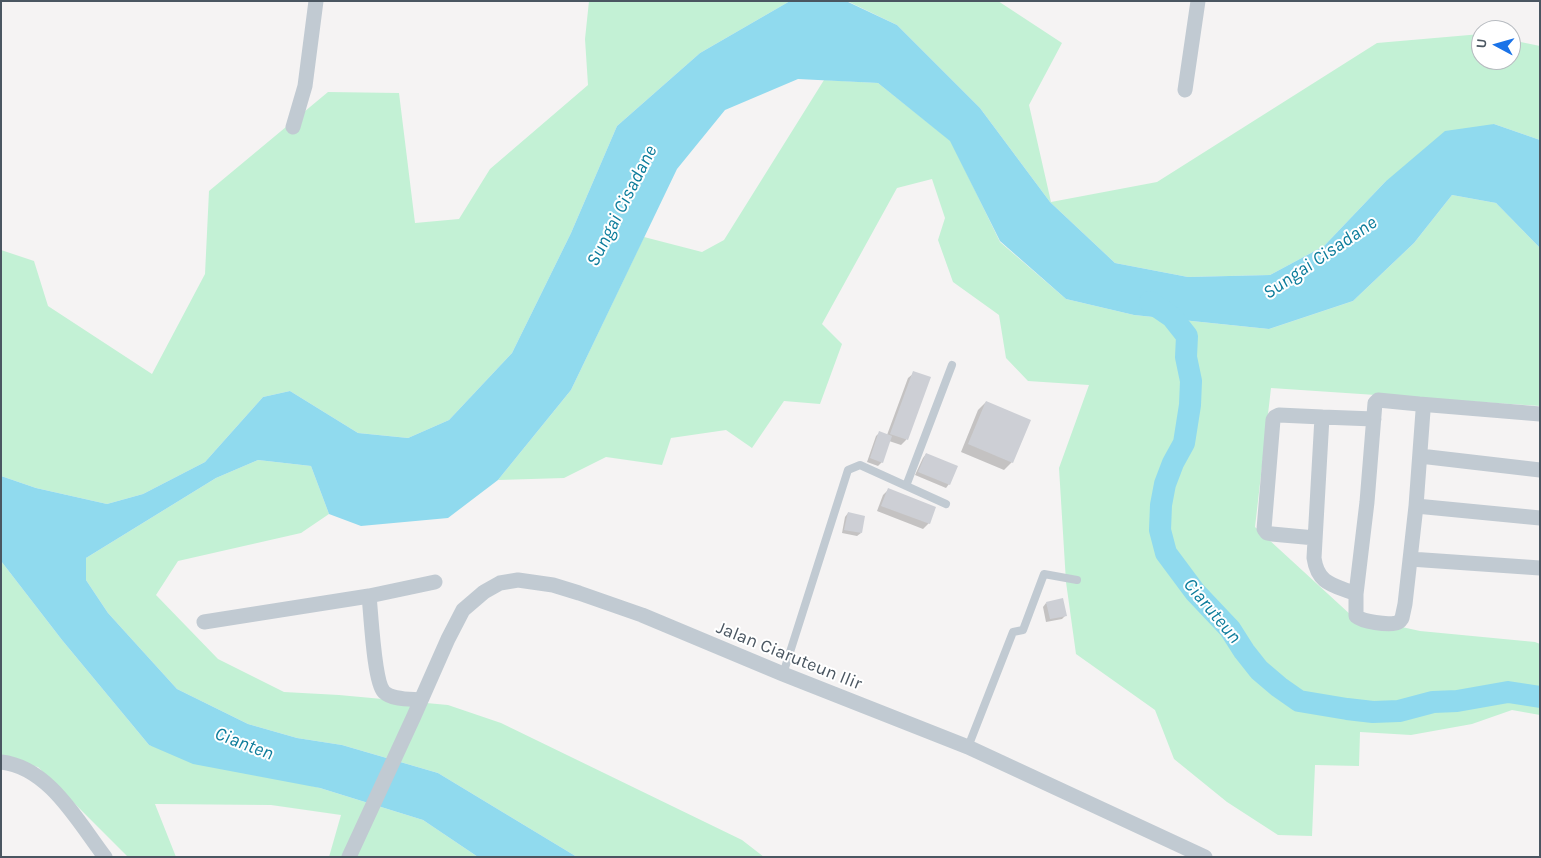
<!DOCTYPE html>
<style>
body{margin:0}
#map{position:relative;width:1541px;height:858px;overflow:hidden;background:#f5f3f3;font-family:Karla,sans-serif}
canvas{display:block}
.frame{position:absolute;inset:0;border:2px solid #4a5661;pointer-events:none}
.north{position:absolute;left:1471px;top:20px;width:50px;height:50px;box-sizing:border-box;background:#fff;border:1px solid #b7bbc0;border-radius:50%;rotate:276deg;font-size:14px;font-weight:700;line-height:20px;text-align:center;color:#4a5661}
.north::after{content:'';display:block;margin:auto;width:18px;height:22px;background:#1a73e8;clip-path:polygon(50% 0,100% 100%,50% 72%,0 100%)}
</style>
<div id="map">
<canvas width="1541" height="858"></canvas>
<div class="frame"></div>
<div class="north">U</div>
</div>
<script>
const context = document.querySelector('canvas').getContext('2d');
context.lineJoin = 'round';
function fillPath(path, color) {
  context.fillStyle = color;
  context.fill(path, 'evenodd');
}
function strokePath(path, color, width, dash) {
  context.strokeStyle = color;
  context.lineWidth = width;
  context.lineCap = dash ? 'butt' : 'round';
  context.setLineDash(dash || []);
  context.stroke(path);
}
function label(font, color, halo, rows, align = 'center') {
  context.font = font + ' Karla,sans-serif';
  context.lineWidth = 4;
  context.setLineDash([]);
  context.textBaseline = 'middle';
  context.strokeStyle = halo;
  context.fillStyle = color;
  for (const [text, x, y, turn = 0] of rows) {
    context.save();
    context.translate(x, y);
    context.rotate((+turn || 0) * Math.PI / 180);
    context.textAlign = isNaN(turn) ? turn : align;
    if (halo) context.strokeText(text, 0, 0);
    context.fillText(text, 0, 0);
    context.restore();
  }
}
const green = new Path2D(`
 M 589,1 L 790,1 L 700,53 L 617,126 L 571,233 L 512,353 L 449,420 L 408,438 L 358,433 L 290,391 L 263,397 L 205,462 L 143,494 L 107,504 L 36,488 L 1,476 L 1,250 L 34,261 L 48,306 L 152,374 L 205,274 L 209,191 L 328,92 L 399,93 L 415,223 L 459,219 L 490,169 L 588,85 L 585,39 Z
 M 847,1 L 998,1 L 1062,43 L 1029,105 L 1051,202 L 1157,182 L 1377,43 L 1481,34 L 1481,60 L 1511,60 L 1511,40 L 1540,46 L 1540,140 L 1494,124 L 1385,182 L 1324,246 L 1270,275 L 1188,277 L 1115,263 L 1050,202 L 980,108 L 897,25 Z
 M 824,80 L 878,83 L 951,141 L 1000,242 L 1066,299 L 1134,315 L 1269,329 L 1353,301 L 1414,243 L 1452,195 L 1496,203 L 1540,248 L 1540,406 L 1271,388 L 1255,527 L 1352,616 L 1420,631 L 1535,642 L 1540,644 L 1540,715 L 1512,710 L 1472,724 L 1411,735 L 1360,732 L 1359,766 L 1315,765 L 1312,836 L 1278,835 L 1227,802 L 1174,759 L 1155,710 L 1076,654 L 1066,582 L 1059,468 L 1089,385 L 1028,381 L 1006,358 L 999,315 L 953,282 L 938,240 L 945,218 L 932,179 L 897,188 L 822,324 L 842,344 L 820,404 L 784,401 L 752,448 L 726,430 L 671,438 L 662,465 L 606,457 L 564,478 L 498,480 L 571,390 L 644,237 L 702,252 L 724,240 Z
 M 258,460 L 311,466 L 329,514 L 301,533 L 178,561 L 156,595 L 218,659 L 284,692 L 339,695 L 448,705 L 501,723 L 742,840 L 764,857 L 577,857 L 438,773 L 342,745 L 297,738 L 248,724 L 177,689 L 108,613 L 86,580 L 86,558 L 216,478 Z
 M 1,561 L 62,640 L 149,745 L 320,788 L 423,820 L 478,857 L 329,857 L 341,815 L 271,805 L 155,804 L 176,857 L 128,857 L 38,767 L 1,760 Z`);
const water = new Path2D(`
 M 790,1 L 846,1 L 897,25 L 980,108 L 1050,202 L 1115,263 L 1188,277 L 1270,275 L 1324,246 L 1385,182 L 1445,131 L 1494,124 L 1540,140 L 1540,248 L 1496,203 L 1452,195 L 1414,243 L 1353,301 L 1269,329 L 1134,315 L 1066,299 L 1000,241 L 950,141 L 878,83 L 798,79 L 725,110 L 677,169 L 571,390 L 498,480 L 448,518 L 361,526 L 329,514 L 311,466 L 258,460 L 216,478 L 86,558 L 86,580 L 108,613 L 177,689 L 248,724 L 297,738 L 342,745 L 438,773 L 577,857 L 478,857 L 423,820 L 320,788 L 193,764 L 149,745 L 62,640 L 1,561 L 1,476 L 36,488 L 107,504 L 143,494 L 205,462 L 263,397 L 290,391 L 358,433 L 408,438 L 449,420 L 512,353 L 571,233 L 617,126 L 700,53 Z`);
const shadow = new Path2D(`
 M 914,373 L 929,378 L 906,440 L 901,445 L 889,441 L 882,462 L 878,466 L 867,462 L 876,436 L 879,433 L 887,435 L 908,378 Z
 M 986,402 L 1012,462 L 1004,470 L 961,452 L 978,410 Z
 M 926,454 L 949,484 L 946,488 L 915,475 L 923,458 Z
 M 888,490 L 929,523 L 923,529 L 877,511 L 883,495 Z
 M 848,513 L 861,533 L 857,536 L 842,533 L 845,517 Z
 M 1046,603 L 1066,615 L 1062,619 L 1046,622 L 1043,607 Z`);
const river = new Path2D(`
 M 1150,302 L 1172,317 L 1187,336 L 1186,357 L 1191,381 L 1190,405 L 1184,443 L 1173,463 L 1165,484 L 1161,505 L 1160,530 L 1166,553 L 1195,592 L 1230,629 L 1244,651 L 1259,670 L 1279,687 L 1299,701 L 1347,709 L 1373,712 L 1399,711 L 1433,702 L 1457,701 L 1508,692 L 1540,697`);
const building = new Path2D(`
 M 913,371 L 931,377 L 908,440 L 890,434 Z
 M 986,401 L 1031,420 L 1013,463 L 968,444 Z
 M 879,431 L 892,436 L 883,463 L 870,458 Z
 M 926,453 L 958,466 L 950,485 L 918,472 Z
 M 888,488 L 936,507 L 930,524 L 881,506 Z
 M 848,512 L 865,516 L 862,533 L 844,530 Z
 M 1063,598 L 1067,616 L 1050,619 L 1046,602 Z`);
const service = new Path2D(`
 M 906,486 L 952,365
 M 783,674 L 848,470 L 860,465 L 946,504
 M 968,747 L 1013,632 L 1023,630 L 1044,574 L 1077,580`);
const minor = new Path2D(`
 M 1185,90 L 1198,1
 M 293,127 L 305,86 L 316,1
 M 1378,400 L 1419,404 L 1422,407 L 1423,411 L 1416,506 L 1405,604 L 1402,618 C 1400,621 1400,622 1396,623 C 1387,625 1363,622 1356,616 L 1356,594 L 1367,502 L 1375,403 Z
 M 1419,404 L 1540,414
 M 1420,456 L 1540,470
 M 1416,506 L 1540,518
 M 1315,538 L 1272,534 L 1267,533 L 1264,529 L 1273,420 L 1275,417 L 1279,415 L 1322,417
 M 1410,559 L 1540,568
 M 1356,594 C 1334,585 1318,585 1314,558 L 1322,417 L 1374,419
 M 369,596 C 371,613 374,682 384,692 C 392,700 411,699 421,700
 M 204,622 L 369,596 L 435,582
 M 1,762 C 49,767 78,822 105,857
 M 349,857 L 414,716 L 448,639 L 463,610 L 484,592 L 500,583 L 518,580 L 553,585 L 579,593 L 642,615 L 783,674 L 968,747 L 1205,857`);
const streetNames = [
 ["Jalan Ciaruteun Ilir",789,656,22]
];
const waterNames = [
 ["Sungai Cisadane",622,206,-63],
 ["Sungai Cisadane",1320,258,-34],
 ["Ciaruteun",1212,611,50],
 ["Cianten",244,744,21]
];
fillPath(green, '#c3f1d5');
fillPath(water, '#90daee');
fillPath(shadow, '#0003');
strokePath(river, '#90daee', 22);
fillPath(building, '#cdcfd5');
strokePath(service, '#c1cad2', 8);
strokePath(minor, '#c1cad2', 15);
label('18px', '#4a5661', '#fff', streetNames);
label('italic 19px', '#0c7c9b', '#fff', waterNames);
</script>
